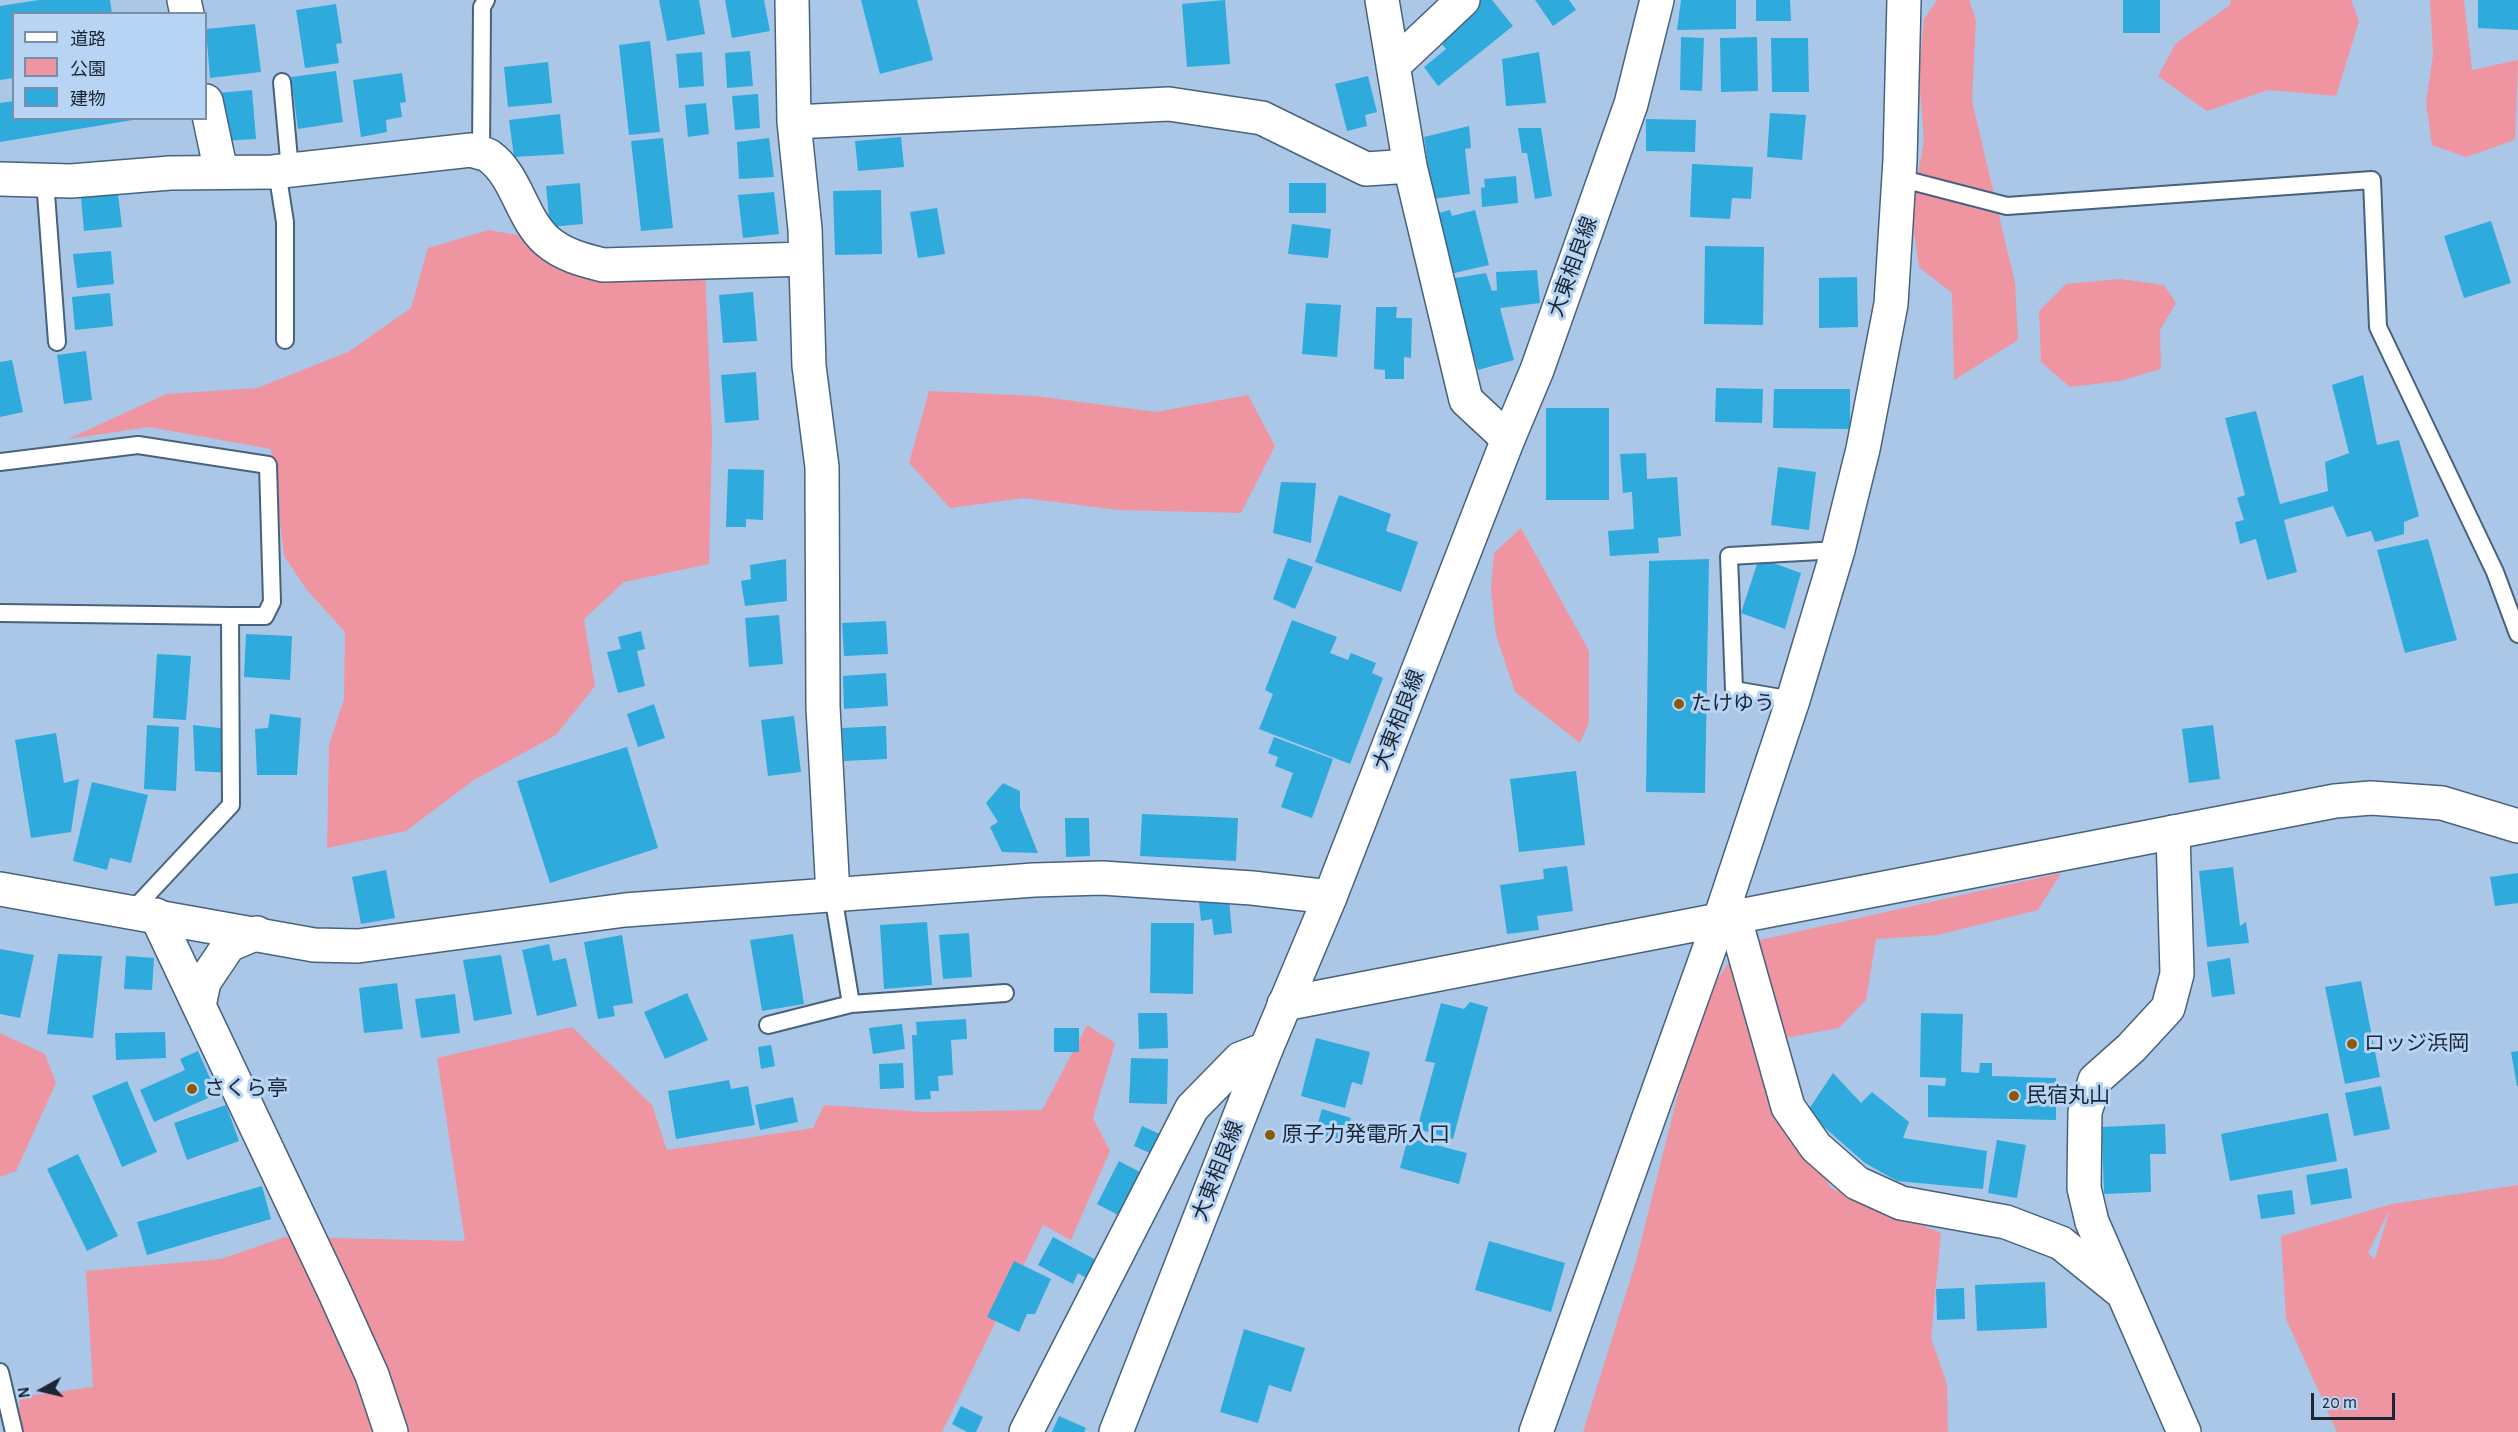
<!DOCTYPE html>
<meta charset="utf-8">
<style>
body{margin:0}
#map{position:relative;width:2518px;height:1432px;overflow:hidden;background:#aac7e7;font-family:"Alegreya Sans","Noto Sans JP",sans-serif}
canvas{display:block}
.legend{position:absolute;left:12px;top:12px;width:195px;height:108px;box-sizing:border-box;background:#b7d4f5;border:2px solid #798ea7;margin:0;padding:8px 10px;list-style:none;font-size:18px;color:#1b2632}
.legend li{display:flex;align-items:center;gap:12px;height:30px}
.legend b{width:30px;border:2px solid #798ea7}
.north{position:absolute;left:12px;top:1360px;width:60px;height:60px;-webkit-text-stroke:4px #b7d4f5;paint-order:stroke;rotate:262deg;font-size:16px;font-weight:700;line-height:24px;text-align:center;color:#1b2632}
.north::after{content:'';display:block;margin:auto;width:21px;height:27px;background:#1b2632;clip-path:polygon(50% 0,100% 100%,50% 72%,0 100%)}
.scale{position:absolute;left:2311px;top:1393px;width:84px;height:27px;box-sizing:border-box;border:3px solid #1b2632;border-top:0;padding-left:8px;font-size:18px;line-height:21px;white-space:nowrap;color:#1b2632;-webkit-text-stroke:4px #b7d4f5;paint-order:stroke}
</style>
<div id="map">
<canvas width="2518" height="1432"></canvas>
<ul class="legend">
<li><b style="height:8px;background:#fff"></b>道路</li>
<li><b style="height:16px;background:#ef95a2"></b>公園</li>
<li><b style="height:16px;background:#2faadd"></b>建物</li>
</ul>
<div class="north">N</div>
<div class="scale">20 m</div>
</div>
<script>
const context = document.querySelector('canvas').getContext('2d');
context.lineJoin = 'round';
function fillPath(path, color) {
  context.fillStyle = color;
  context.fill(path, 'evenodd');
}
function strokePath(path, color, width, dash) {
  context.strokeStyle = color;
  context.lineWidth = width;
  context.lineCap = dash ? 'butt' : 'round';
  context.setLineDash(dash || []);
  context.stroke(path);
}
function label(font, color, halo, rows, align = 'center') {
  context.font = font + ' "Alegreya Sans","Noto Sans JP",sans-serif';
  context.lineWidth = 6;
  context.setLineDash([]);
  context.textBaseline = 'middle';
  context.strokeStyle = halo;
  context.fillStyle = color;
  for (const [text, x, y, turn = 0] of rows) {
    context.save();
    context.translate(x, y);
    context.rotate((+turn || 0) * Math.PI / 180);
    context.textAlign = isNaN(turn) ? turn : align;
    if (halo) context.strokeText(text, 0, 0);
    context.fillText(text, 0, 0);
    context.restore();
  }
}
const green = new Path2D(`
 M 1937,0 L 1969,0 L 1976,20 L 1972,101 L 2015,283 L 2018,340 L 1954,380 L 1952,293 L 1919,267 L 1911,212 L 1924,141 L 1919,75 L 1924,19 Z
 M 2231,0 L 2351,0 L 2359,21 L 2336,96 L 2268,90 L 2207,111 L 2158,76 L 2176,43 L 2230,5 Z
 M 2430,0 L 2464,0 L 2472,70 L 2518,60 L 2515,140 L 2466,157 L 2432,145 L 2426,102 L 2433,55 Z
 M 489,230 L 705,269 L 712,435 L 709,564 L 624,582 L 584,619 L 595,686 L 556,735 L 474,780 L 406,831 L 327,848 L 329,745 L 344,699 L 345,632 L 307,590 L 284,556 L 271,449 L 149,427 L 68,439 L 166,394 L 257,388 L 348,352 L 411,308 L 428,248 Z
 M 2120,279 L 2164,285 L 2176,303 L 2160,330 L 2161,369 L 2120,381 L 2070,387 L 2041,362 L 2039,311 L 2066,284 Z
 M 929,391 L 1036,396 L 1156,412 L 1248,395 L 1275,446 L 1241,513 L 1119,510 L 1024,498 L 950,508 L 909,463 Z
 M 1521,528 L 1589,651 L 1589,722 L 1580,743 L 1515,692 L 1496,635 L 1491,589 L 1494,553 Z
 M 2061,873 L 2038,910 L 1938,935 L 1876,939 L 1866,1000 L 1839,1028 L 1753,1044 L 1769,1088 L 1831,1188 L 1941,1233 L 1931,1338 L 1947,1384 L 1948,1432 L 1583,1432 L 1636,1261 L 1701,1002 L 1742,944 Z
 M 1087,1025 L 1115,1043 L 1093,1118 L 1110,1151 L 1071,1240 L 1043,1225 L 942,1432 L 17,1432 L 20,1397 L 93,1387 L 86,1271 L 221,1259 L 285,1237 L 465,1241 L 437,1058 L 572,1027 L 652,1105 L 667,1150 L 813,1128 L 824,1105 L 925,1112 L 1042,1110 Z
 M 0,1033 L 45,1054 L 56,1083 L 16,1171 L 0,1177 Z
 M 2518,1185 L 2518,1432 L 2337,1432 L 2286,1319 L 2281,1236 L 2392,1204 ZM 2390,1209 L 2375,1258 L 2374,1259 L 2368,1253 Z`);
const building = new Path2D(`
 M 39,0 L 110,0 L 112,14 L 14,14 L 14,78 L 0,80 L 0,6 Z
 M 659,0 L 699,0 L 705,34 L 667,41 Z
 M 725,0 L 764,0 L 770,31 L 732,38 Z
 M 861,0 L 917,0 L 933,60 L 880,74 Z
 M 1225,0 L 1230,64 L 1187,67 L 1182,4 Z
 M 1478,0 L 1492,0 L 1513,26 L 1438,86 L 1424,67 L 1446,49 L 1435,36 L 1452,32 L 1474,14 L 1469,7 Z
 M 1535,0 L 1569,0 L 1576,10 L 1553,26 Z
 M 1681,0 L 1736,0 L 1736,29 L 1677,30 Z
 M 1756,0 L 1790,0 L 1791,21 L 1756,21 Z
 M 2123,0 L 2160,0 L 2160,33 L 2123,33 Z
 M 2478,0 L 2518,0 L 2518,30 L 2478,28 Z
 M 336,4 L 342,43 L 336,44 L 339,63 L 305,68 L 296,10 Z
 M 255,24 L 261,72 L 210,78 L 206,29 Z
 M 1681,37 L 1704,38 L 1702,91 L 1680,90 Z
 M 1757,37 L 1758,91 L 1721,92 L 1720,38 Z
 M 1771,38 L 1808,38 L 1809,92 L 1772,92 Z
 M 650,41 L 660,132 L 629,135 L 619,45 Z
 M 750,51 L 753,86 L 727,88 L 725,53 Z
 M 702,52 L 704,86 L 679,88 L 676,54 Z
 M 1539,52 L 1546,103 L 1506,106 L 1502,59 Z
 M 548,62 L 552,103 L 508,107 L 504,67 Z
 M 336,71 L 343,122 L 298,129 L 291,77 Z
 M 402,73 L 406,102 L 400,103 L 402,117 L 386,120 L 387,132 L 361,137 L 353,80 Z
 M 1368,76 L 1377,112 L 1365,115 L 1367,126 L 1347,131 L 1335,84 Z
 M 252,90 L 256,139 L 222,141 L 218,93 Z
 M 758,94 L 760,128 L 735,130 L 732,96 Z
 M 14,101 L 14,118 L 133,120 L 0,142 L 0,103 Z
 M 706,103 L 709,134 L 688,137 L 685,105 Z
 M 1770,113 L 1806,115 L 1802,160 L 1767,157 Z
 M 560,114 L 564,154 L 514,157 L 509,120 Z
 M 1646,119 L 1696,120 L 1695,152 L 1646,151 Z
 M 1469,126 L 1471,148 L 1465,149 L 1470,194 L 1433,199 L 1424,137 Z
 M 1518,128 L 1541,128 L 1552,196 L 1535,199 L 1527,153 L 1522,153 Z
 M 901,137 L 904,167 L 858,171 L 855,141 Z
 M 663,138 L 673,228 L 641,231 L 631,141 Z
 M 769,138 L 774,177 L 739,179 L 737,142 Z
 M 1692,164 L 1753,167 L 1751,199 L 1732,198 L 1730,219 L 1690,217 Z
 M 1516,176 L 1518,203 L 1482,207 L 1481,188 L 1485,187 L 1484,179 Z
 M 580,183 L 583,224 L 550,227 L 546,186 Z
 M 1289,183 L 1326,183 L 1326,213 L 1289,213 Z
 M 881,190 L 882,254 L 835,255 L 833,191 Z
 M 774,192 L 779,234 L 743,238 L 738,195 Z
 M 118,194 L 122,227 L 84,231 L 81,198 Z
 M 937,208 L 945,254 L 918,258 L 910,212 Z
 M 1450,210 L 1452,216 L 1475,210 L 1489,265 L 1450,274 L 1435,214 Z
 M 2491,221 L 2511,283 L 2464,298 L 2444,236 Z
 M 1292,224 L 1331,229 L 1328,258 L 1288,254 Z
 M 1705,246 L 1764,247 L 1763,325 L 1704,324 Z
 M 111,251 L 114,284 L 77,288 L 73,254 Z
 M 1537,270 L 1540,303 L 1500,308 L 1514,360 L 1478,370 L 1450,279 L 1486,273 L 1492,291 L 1497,290 L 1496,272 Z
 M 1857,277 L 1858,327 L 1819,328 L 1819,278 Z
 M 753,292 L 757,341 L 723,343 L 719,295 Z
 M 110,293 L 113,326 L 75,330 L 72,297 Z
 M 1306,303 L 1341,305 L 1337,357 L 1302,354 Z
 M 1376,307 L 1397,307 L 1396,318 L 1412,318 L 1411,358 L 1404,357 L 1404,379 L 1385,379 L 1385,370 L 1374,369 Z
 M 86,351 L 92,400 L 64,404 L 57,355 Z
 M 12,360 L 23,412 L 0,417 L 0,362 Z
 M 756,372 L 759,420 L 725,423 L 721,375 Z
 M 2363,375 L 2377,445 L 2399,440 L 2419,516 L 2404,522 L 2404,534 L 2375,542 L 2371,531 L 2347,537 L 2333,506 L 2284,520 L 2297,572 L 2267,580 L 2256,539 L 2240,544 L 2235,522 L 2244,520 L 2237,498 L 2245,495 L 2225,418 L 2256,411 L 2280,504 L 2328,491 L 2325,462 L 2349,453 L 2332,385 Z
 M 1716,388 L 1763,389 L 1762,423 L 1715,422 Z
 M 1774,389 L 1850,389 L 1850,429 L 1773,428 Z
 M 1546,408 L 1609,408 L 1609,500 L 1546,500 Z
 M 1646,453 L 1647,479 L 1677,477 L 1681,536 L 1658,538 L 1659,553 L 1610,556 L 1608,531 L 1634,529 L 1632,492 L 1623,493 L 1620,454 Z
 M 1778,467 L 1816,472 L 1809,530 L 1771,525 Z
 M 728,469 L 764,470 L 763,520 L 746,519 L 746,527 L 726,527 Z
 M 1281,482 L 1316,483 L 1311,543 L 1273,533 Z
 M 1339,495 L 1391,514 L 1386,531 L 1418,542 L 1401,592 L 1315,562 Z
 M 2428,539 L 2457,640 L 2405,653 L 2377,550 Z
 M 1288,558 L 1313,567 L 1295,609 L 1273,599 Z
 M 1759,558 L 1801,573 L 1785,629 L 1741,613 Z
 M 786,559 L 787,601 L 745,606 L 741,581 L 751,579 L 750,565 Z
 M 1709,559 L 1705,793 L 1646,792 L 1649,561 Z
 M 779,615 L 783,664 L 749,667 L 745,618 Z
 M 1292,620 L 1337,637 L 1330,653 L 1348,660 L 1351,653 L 1376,663 L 1372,673 L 1383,678 L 1350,764 L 1259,729 L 1273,694 L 1265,690 Z
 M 886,621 L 888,654 L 844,656 L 842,623 Z
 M 641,631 L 645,649 L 637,651 L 645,686 L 618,693 L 607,652 L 621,649 L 618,637 Z
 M 246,634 L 292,636 L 290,680 L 244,677 Z
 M 157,654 L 191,656 L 186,720 L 153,718 Z
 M 886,673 L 888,706 L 844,709 L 843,676 Z
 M 654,704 L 665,738 L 638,747 L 627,714 Z
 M 270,714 L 301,718 L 297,775 L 257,775 L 255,729 L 268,728 Z
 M 794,716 L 801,772 L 768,776 L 761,720 Z
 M 147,725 L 179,727 L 176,791 L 144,789 Z
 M 193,725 L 228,729 L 230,773 L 195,771 Z
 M 2213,725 L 2220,779 L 2189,783 L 2182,729 Z
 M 886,726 L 887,759 L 844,761 L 842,728 Z
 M 56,733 L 64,783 L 79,779 L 71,832 L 31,838 L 15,740 Z
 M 1274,737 L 1333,759 L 1312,818 L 1281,807 L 1293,773 L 1275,766 L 1278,757 L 1268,753 Z
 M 627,747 L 658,848 L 550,883 L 517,781 Z
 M 1576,771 L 1585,845 L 1519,852 L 1510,779 Z
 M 92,782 L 148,795 L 131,863 L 110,858 L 107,870 L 73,861 Z
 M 1003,783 L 1020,791 L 1020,808 L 1038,853 L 1002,852 L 990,827 L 998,822 L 986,803 Z
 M 1142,814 L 1238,818 L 1236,861 L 1140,856 Z
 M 1065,818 L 1089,818 L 1090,856 L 1066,857 Z
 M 1567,866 L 1573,911 L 1537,916 L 1539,930 L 1507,934 L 1500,885 L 1544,879 L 1543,869 Z
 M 2233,867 L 2240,926 L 2246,922 L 2249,943 L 2207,947 L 2199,871 Z
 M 386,870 L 395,918 L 361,924 L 352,877 Z
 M 2518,873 L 2518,903 L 2495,906 L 2490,877 Z
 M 1229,899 L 1232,933 L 1214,935 L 1212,919 L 1201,921 L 1199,902 Z
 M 927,922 L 932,985 L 884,989 L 880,925 Z
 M 1151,923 L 1194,923 L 1193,994 L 1150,993 Z
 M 969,933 L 972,977 L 943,979 L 939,935 Z
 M 793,934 L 804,1004 L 762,1011 L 750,940 Z
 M 622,935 L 633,1003 L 613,1006 L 615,1016 L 598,1019 L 584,942 Z
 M 549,944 L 553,961 L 566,958 L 577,1006 L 537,1016 L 522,950 Z
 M 0,949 L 34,955 L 20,1018 L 0,1014 Z
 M 58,954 L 102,956 L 93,1038 L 47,1034 Z
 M 501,955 L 512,1014 L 474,1021 L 463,960 Z
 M 126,956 L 154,958 L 152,990 L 124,989 Z
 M 2230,958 L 2235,994 L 2212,997 L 2207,962 Z
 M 2361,981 L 2380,1077 L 2345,1084 L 2325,987 Z
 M 397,983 L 403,1029 L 364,1033 L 359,988 Z
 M 687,993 L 708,1040 L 665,1059 L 644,1012 Z
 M 455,994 L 460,1033 L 421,1038 L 415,999 Z
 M 1470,1002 L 1488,1007 L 1453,1139 L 1417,1129 L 1435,1063 L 1425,1061 L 1441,1003 L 1464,1009 Z
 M 1138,1013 L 1167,1013 L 1168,1048 L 1139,1049 Z
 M 1921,1013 L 1963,1014 L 1961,1072 L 1979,1073 L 1980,1063 L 1992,1063 L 1992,1076 L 2056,1078 L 2056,1120 L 1928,1117 L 1928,1085 L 1945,1086 L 1946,1078 L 1920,1077 Z
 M 966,1019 L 967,1039 L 951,1040 L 953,1075 L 938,1076 L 939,1091 L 930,1091 L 931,1099 L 915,1100 L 912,1035 L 917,1035 L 916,1022 Z
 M 902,1024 L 905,1049 L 873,1054 L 869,1028 Z
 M 1054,1028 L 1079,1028 L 1079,1052 L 1054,1052 Z
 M 165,1032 L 166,1058 L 116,1060 L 115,1033 Z
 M 1316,1038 L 1370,1052 L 1362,1085 L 1352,1082 L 1345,1108 L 1301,1096 Z
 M 771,1045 L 775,1066 L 761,1069 L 758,1047 Z
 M 198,1051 L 217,1094 L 154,1122 L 140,1090 L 185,1070 L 180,1059 Z
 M 2518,1051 L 2518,1086 L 2517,1086 L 2511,1052 Z
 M 1131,1058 L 1168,1059 L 1167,1104 L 1129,1103 Z
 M 903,1063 L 904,1088 L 880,1089 L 879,1064 Z
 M 1833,1073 L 1861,1103 L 1872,1092 L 1909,1122 L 1903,1138 L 1987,1151 L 1983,1189 L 1897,1181 L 1865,1163 L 1807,1112 Z
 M 729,1080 L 731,1089 L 748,1086 L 755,1125 L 676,1139 L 668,1091 Z
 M 127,1081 L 157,1152 L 122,1167 L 92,1096 Z
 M 2381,1086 L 2390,1129 L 2354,1136 L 2345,1093 Z
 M 793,1097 L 798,1122 L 760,1130 L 755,1105 Z
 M 226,1105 L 239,1141 L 187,1160 L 174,1123 Z
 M 1322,1109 L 1351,1118 L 1344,1142 L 1315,1133 Z
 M 2328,1113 L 2337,1161 L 2230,1181 L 2221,1134 Z
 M 2165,1124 L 2166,1154 L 2150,1154 L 2151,1192 L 2104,1194 L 2102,1127 Z
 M 1142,1126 L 1162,1135 L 1154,1155 L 1134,1146 Z
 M 1408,1138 L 1467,1153 L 1459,1184 L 1400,1168 Z
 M 1997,1140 L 2026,1145 L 2017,1198 L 1988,1193 Z
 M 78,1154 L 118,1236 L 87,1251 L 47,1169 Z
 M 1119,1161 L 1140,1172 L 1118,1215 L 1097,1204 Z
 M 2347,1168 L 2352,1198 L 2311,1205 L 2306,1175 Z
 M 262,1186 L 271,1219 L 147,1255 L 137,1222 Z
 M 2292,1190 L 2295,1214 L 2261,1219 L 2257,1195 Z
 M 1053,1237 L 1096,1260 L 1086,1278 L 1078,1273 L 1073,1284 L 1038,1265 Z
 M 1489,1241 L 1565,1263 L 1551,1312 L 1475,1290 Z
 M 1014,1261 L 1051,1279 L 1035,1314 L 1027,1314 L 1019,1332 L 987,1317 Z
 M 2045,1282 L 2047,1328 L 1977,1331 L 1975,1285 Z
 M 1964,1288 L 1965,1319 L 1937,1320 L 1936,1289 Z
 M 1244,1329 L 1305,1348 L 1291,1392 L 1269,1385 L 1258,1423 L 1220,1412 Z
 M 961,1406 L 983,1417 L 976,1432 L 967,1432 L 952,1424 Z
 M 1059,1416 L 1086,1428 L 1084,1432 L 1052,1432 Z`);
const service = new Path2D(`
 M 282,82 L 290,170
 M 481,154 L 482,7 L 486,0
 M 277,171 L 285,222 L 285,340
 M 1899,178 L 2007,206 L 2372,180 L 2378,327 L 2495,572 L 2518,634
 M 45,180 L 57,342
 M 0,462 L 138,445 L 268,465 L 272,602 L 265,616 L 230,616 L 231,805 L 132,911
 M 0,613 L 230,616
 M 1793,700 L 1734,690 L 1729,556 L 1838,550
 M 833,895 L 851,1004
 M 768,1025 L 851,1004 L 1005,993
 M 0,1372 L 14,1432`);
const minor = new Path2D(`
 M 184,0 L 187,14
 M 792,0 L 794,122 L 805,229 L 809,366 L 822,467 L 823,707 L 833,895
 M 1382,0 L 1410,166 L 1466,400 L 1508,439
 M 1393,66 L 1463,0
 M 206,101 L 221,172
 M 794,122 L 1169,104 L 1262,118 L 1366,169 L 1410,166
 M 0,179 L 71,181 L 170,173 L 273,172 L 471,150 C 476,152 484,153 489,156 C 517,176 521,218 547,241 C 563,255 583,260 603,265 L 806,259
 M 2173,832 L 2177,974 L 2168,1008 L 2131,1048 L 2095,1080 L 2085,1112 L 2084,1188 L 2092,1222 L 2184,1432
 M 0,889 L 314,945 L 358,946 L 625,910 L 1034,880 L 1102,878 L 1252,888 L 1330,897
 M 1734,916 L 1788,1107 L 1816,1147 L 1857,1183 L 1901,1203 L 2006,1222 L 2061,1243 L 2119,1290
 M 1026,1432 L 1192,1108 L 1240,1059 L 1266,1049`);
const tertiary = new Path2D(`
 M 156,915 L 335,1293 L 372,1375 L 391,1432
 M 1284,1004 L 2335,801 L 2371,798 L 2442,803 L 2518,826
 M 199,1006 L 204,982 L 229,945 L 257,933
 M 1536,1432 L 1720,919 L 1793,700 L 1838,550 L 1863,449 L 1891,304 L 1900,160 L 1904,0`);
const secondary = new Path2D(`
 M 1116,1432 L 1266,1049 L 1330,897 L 1508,439 L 1537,370 L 1631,104 L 1657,0`);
const markers = [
 [1679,704,6,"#8c5a06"],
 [2352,1044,6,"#8c5a06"],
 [192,1089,6,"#8c5a06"],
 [2014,1096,6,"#8c5a06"],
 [1270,1135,6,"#8c5a06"]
];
const streetNames = [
 ["大東相良線",1573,267,-70],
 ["大東相良線",1399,720,-69],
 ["大東相良線",1218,1171,-69]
];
const poiNames = [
 ["たけゆう",1691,704],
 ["ロッジ浜岡",2364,1044],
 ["さくら亭",204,1089],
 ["民宿丸山",2026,1096],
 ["原子力発電所入口",1282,1135]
];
fillPath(green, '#ef95a2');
fillPath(building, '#2faadd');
strokePath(service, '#48627e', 20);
strokePath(minor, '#48627e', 36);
strokePath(tertiary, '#48627e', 36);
strokePath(secondary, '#48627e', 36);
strokePath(service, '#fff', 16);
strokePath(minor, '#fff', 33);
strokePath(tertiary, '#fff', 33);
strokePath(secondary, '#fff', 33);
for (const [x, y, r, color] of markers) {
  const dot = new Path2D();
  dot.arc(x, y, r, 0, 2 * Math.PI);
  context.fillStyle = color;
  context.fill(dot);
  strokePath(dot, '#b7d4f5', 2);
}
label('21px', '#1b2632', '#b7d4f5', streetNames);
label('21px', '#1b2632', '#b7d4f5', poiNames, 'left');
</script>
